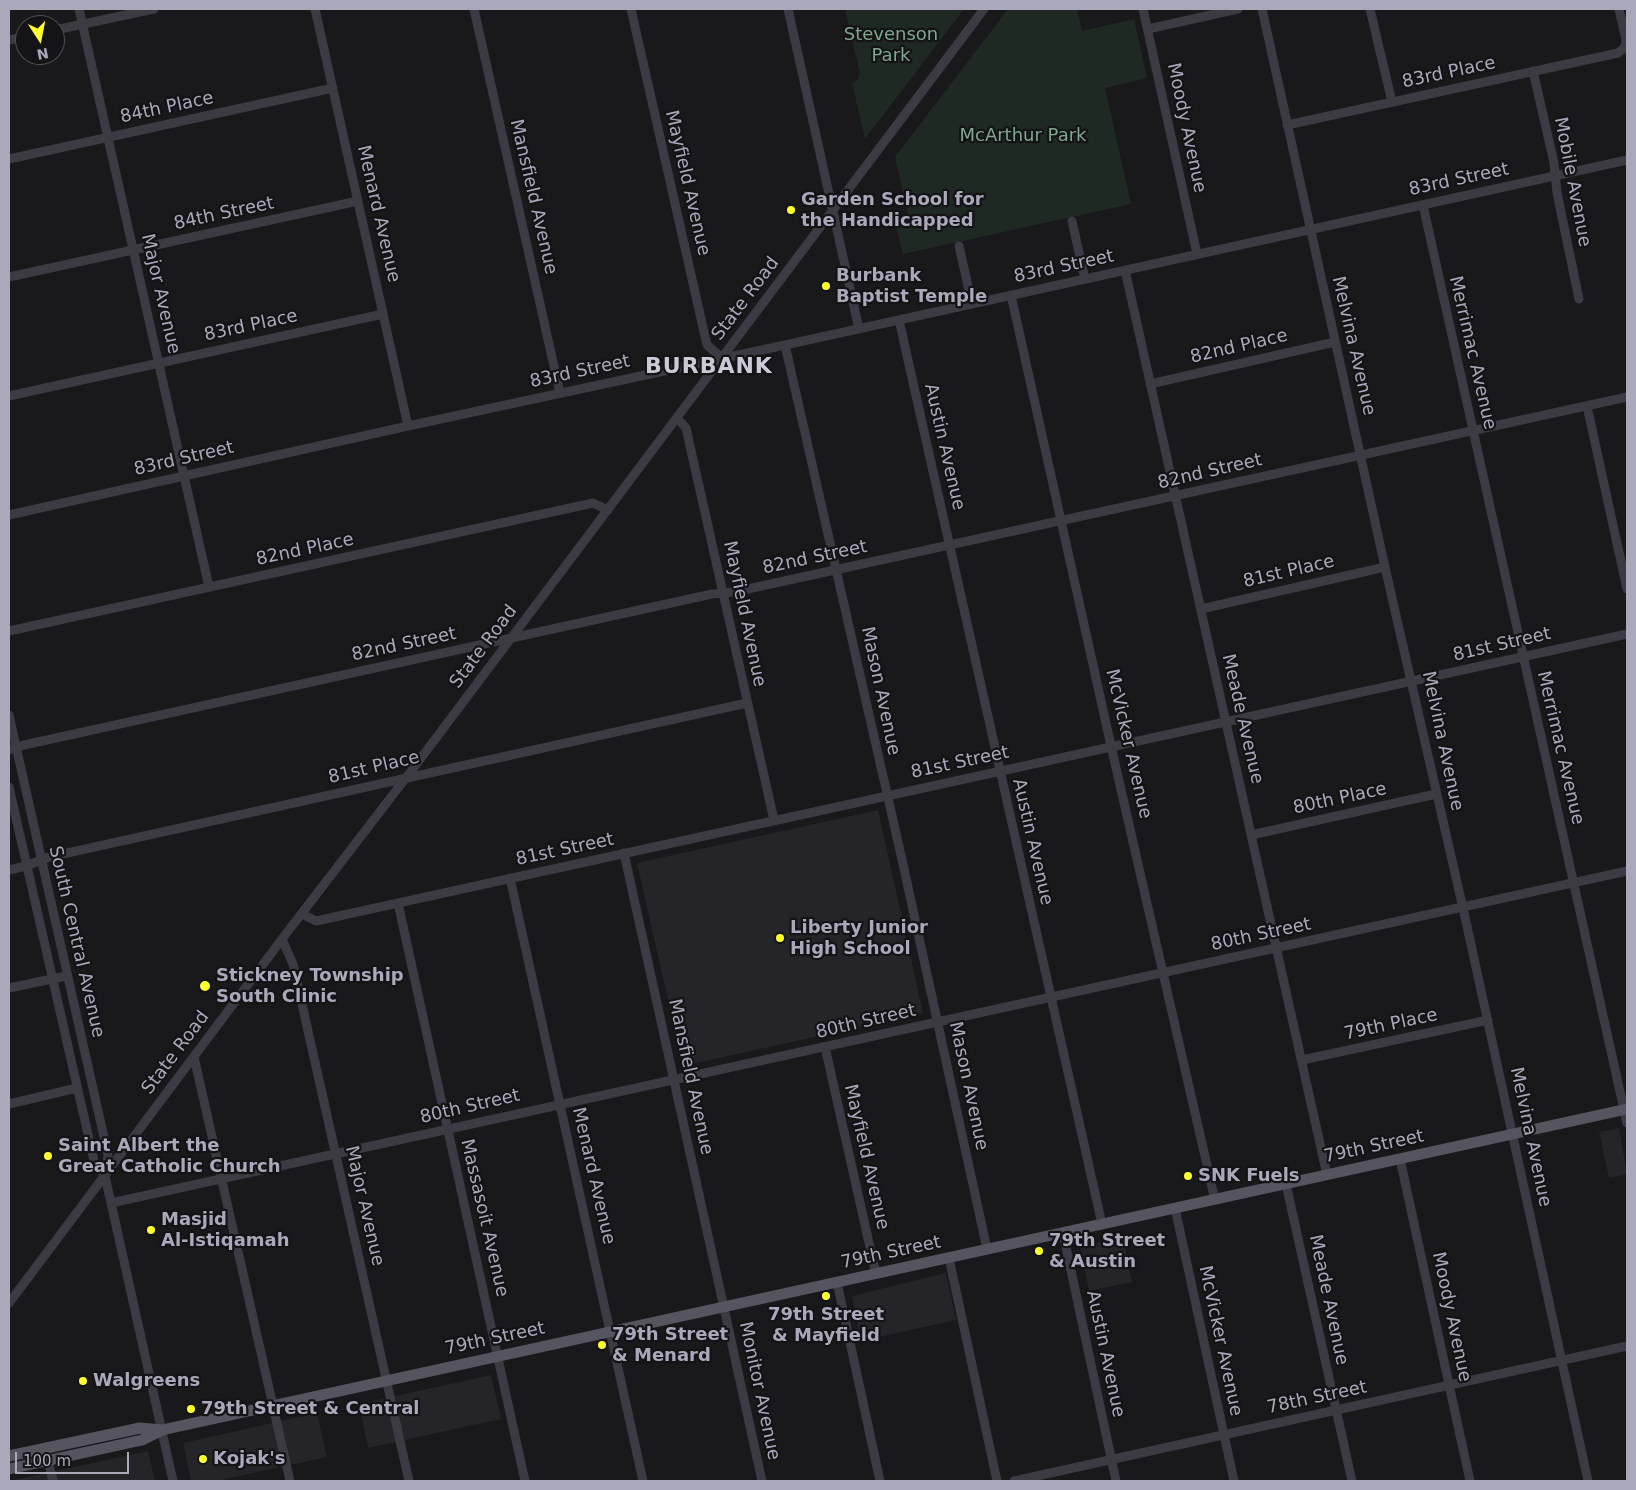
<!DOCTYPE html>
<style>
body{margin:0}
#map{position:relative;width:1636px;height:1490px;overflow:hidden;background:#19181a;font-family:"DejaVu Sans",sans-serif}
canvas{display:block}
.frame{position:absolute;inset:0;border:10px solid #aaa9bb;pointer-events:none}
.north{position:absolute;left:15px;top:15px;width:50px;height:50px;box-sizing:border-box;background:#141315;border:1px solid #504f57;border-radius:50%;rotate:169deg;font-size:14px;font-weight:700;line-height:20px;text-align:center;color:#aaa9bb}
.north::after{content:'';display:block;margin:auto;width:18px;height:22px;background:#feff2b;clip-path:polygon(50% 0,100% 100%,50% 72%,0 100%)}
.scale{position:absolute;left:15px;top:1452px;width:114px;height:22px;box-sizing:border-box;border:2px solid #aaa9bb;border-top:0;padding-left:6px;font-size:15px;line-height:18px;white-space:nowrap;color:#aaa9bb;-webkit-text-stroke:4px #141315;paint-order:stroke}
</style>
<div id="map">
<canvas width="1636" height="1490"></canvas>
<div class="frame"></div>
<div class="north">N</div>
<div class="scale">100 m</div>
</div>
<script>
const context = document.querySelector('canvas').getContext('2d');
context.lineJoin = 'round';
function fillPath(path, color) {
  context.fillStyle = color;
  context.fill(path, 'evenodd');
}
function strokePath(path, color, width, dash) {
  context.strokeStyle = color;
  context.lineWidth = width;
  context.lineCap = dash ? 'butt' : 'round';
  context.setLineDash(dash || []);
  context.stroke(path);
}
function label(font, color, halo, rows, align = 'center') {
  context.font = font + ' "DejaVu Sans",sans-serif';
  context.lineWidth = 4.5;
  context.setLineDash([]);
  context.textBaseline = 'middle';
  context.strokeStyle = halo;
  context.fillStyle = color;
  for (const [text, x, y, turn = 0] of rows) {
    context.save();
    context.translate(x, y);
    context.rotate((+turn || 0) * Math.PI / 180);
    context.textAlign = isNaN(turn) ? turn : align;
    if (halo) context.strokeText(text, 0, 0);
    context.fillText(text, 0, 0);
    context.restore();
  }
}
const built = new Path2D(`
 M 878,810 L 923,1013 L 683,1066 L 637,863 Z
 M 1619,1128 L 1627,1174 L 1609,1178 L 1599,1132 Z
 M 1123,1237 L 1132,1282 L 1089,1291 L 1080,1246 Z
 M 946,1273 L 956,1320 L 861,1341 L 852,1296 Z
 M 491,1375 L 501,1419 L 368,1448 L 359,1404 Z
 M 317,1413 L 327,1457 L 217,1481 L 191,1481 L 183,1443 Z
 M 148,1451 L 155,1481 L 9,1481 Z`);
const green = new Path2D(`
 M 845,9 L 964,9 L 865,139 L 852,83 L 857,81 L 860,74 Z
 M 1008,9 L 1077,9 L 1082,31 L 1134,19 L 1147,78 L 1105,88 L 1131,204 L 903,254 L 895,223 L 908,213 L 895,157 Z`);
const minor = new Path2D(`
 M 79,9 L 209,587
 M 315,9 L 408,426
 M 474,9 L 560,393
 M 631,9 L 707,345 L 722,358
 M 788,9 L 859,329
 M 1143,9 L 1197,254
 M 1262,9 L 1385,567 L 1465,917 L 1588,1481
 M 1370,9 L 1392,102
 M 1148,29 L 1238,9
 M 55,30 L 154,9
 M 9,40 L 25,37
 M 1533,71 L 1554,163 L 1557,193 L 1579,299
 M 1287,125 L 1618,53 L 1625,47 L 1626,40 L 1619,9
 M 9,159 L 333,88
 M 1423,205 L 1627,1123
 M 1072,221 L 1085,279
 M 959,246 L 972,304
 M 1125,270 L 1327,1175
 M 9,277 L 358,201
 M 1011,295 L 1111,746 L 1215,1200
 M 899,320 L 1102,1224
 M 785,345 L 903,864 L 987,1249
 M 1150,384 L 1335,342
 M 9,396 L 383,314
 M 1587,406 L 1627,589
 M 677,418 L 686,428 L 774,820
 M 9,515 L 408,426 L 785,345 L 1627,160
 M 1201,609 L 1385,567
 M 9,631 L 593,503 L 608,510
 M 9,715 L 108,1155 L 105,1176 L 173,1481
 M 9,750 L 24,745 L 712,594 L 734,592 L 1627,397
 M 9,787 L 95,1165 L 105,1176
 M 1251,835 L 1436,794
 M 624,853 L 762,1481
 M 9,870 L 26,866 L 49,857 L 747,703
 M 510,878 L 643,1481
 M 398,903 L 525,1481
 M 302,914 L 316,921 L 1627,634
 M 282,939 L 293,964 L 409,1481
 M 9,988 L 66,976
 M 825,1047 L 876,1274
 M 194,1057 L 290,1481
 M 1302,1060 L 1488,1020
 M 9,1104 L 77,1088
 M 1400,1159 L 1470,1481
 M 1286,1184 L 1352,1481
 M 111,1203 L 1627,871
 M 1175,1208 L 1234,1481
 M 1063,1233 L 1116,1481
 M 949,1258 L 997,1481
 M 837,1282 L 880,1481
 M 9,1303 L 282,939 L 415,766 L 984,9
 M 45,1448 L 53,1481
 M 1014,1481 L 1627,1346`);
const major = new Path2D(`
 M 9,1456 L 140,1428 L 162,1430
 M 9,1469 L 142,1440 L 162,1430 L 1627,1109`);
const markers = [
 [791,210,5,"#feff2b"],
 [826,286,5,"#feff2b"],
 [780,938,5,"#feff2b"],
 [205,986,6,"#feff2b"],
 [48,1156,5,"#feff2b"],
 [1188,1176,5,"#feff2b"],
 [151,1230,5,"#feff2b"],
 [1039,1251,5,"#feff2b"],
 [826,1296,5,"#feff2b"],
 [602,1345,5,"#feff2b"],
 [83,1381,5,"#feff2b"],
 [191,1409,5,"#feff2b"],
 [203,1459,5,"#feff2b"]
];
const parkNames = [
 ["Stevenson",891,35],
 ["Park",891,56],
 ["McArthur Park",1023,136]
];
const streetNames = [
 ["83rd Place",1449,73,-12],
 ["84th Place",167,108,-12],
 ["Moody Avenue",1186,128,78],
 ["83rd Street",1459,180,-12],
 ["Mobile Avenue",1572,182,79],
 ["Mayfield Avenue",687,183,77],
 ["Mansfield Avenue",533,197,77],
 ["84th Street",224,214,-12],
 ["Menard Avenue",378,214,77],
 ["83rd Street",1064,267,-12],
 ["Major Avenue",160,294,77],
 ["State Road",746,299,-53],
 ["83rd Place",251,326,-12],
 ["Melvina Avenue",1353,346,77],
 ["82nd Place",1239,347,-13],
 ["Merrimac Avenue",1472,353,77],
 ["83rd Street",580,372,-12],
 ["Austin Avenue",944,447,77],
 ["83rd Street",184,459,-13],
 ["82nd Street",1210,472,-13],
 ["82nd Place",305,550,-12],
 ["82nd Street",815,558,-12],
 ["81st Place",1289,572,-13],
 ["Mayfield Avenue",744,614,78],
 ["82nd Street",404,645,-12],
 ["81st Street",1502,645,-13],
 ["State Road",484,647,-53],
 ["Mason Avenue",880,691,78],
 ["Meade Avenue",1242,719,77],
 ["Melvina Avenue",1442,741,78],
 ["McVicker Avenue",1128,744,77],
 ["Merrimac Avenue",1560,748,77],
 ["81st Street",960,763,-12],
 ["81st Place",374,768,-13],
 ["80th Place",1340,799,-12],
 ["Austin Avenue",1032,842,77],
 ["81st Street",565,850,-12],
 ["80th Street",1261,935,-12],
 ["South Central Avenue",76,942,77],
 ["80th Street",866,1022,-13],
 ["79th Place",1391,1025,-12],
 ["State Road",176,1053,-53],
 ["Mansfield Avenue",690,1077,78],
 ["Mason Avenue",968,1086,78],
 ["80th Street",470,1107,-13],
 ["Melvina Avenue",1530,1137,78],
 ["79th Street",1374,1147,-12],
 ["Mayfield Avenue",866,1157,77],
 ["Menard Avenue",593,1176,77],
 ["Major Avenue",364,1206,77],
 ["Massasoit Avenue",484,1218,77],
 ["79th Street",891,1253,-12],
 ["Meade Avenue",1328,1300,78],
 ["Moody Avenue",1451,1317,78],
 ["79th Street",495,1339,-12],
 ["McVicker Avenue",1220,1341,78],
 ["Austin Avenue",1105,1354,78],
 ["Monitor Avenue",759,1391,78],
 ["78th Street",1317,1398,-12]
];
const poiNames = [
 ["Garden School for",801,200],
 ["the Handicapped",801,221],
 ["Burbank",836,276],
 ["Baptist Temple",836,297],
 ["Liberty Junior",790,928],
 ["High School",790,949],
 ["Stickney Township",216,976],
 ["South Clinic",216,997],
 ["Saint Albert the",58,1146],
 ["Great Catholic Church",58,1167],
 ["SNK Fuels",1198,1176],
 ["Masjid",161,1220],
 ["Al-Istiqamah",161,1241],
 ["79th Street",1049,1241],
 ["& Austin",1049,1262],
 ["79th Street",826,1315,"center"],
 ["& Mayfield",826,1336,"center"],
 ["79th Street",612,1335],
 ["& Menard",612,1356],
 ["Walgreens",93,1381],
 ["79th Street & Central",201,1409],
 ["Kojak's",213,1459]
];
const districtNames = [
 ["BURBANK",709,367]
];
fillPath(built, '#252428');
fillPath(green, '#1f2924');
strokePath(minor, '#3c3a42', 9);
strokePath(major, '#56545f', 11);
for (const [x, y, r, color] of markers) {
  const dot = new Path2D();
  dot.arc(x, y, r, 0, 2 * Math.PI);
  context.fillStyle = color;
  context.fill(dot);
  strokePath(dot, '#141315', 2);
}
label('18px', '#7ea88f', '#141315', parkNames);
label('18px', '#aaa9bb', '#141315', streetNames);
label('bold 18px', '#aaa9bb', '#141315', poiNames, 'left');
context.letterSpacing = '1px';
label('bold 22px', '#cbcad7', '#141315', districtNames);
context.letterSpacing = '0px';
</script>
